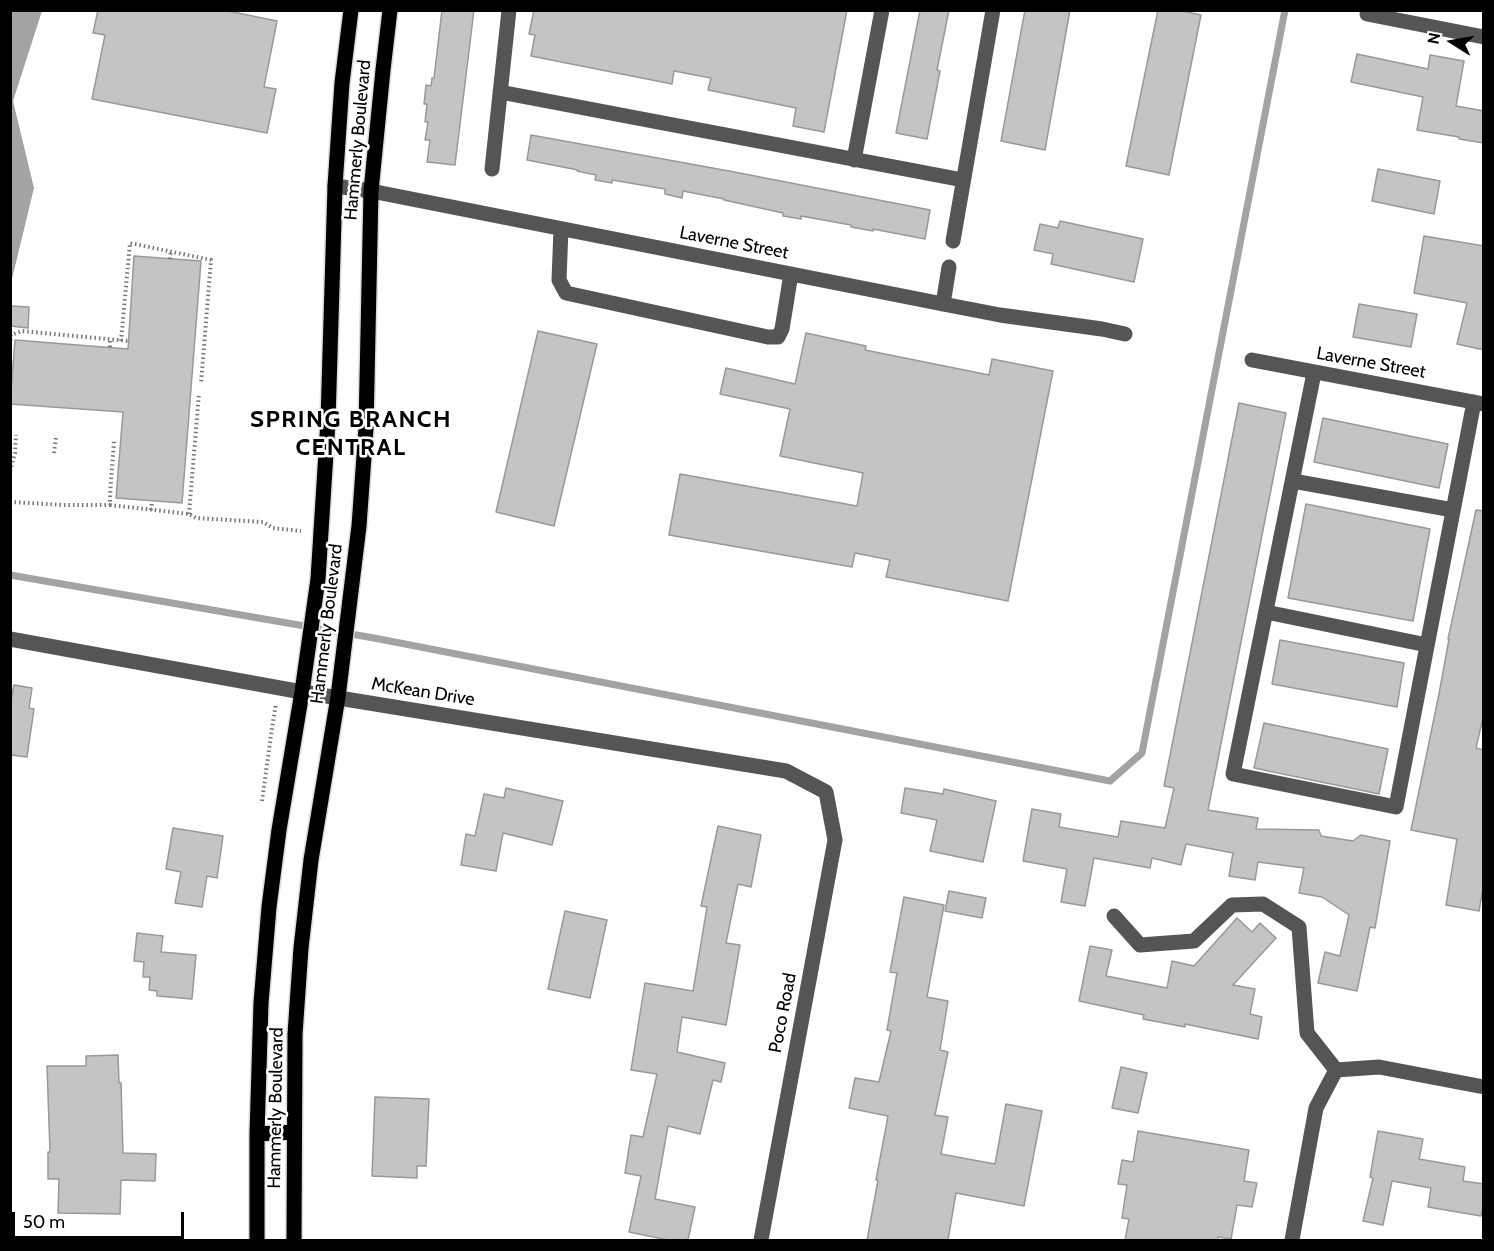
<!DOCTYPE html>
<style>
body{margin:0}
#map{position:relative;width:1494px;height:1251px;overflow:hidden;background:#fff;font-family:Cabin,sans-serif}
canvas{display:block}
.frame{position:absolute;inset:0;border:12px solid #000;pointer-events:none}
.north{position:absolute;left:1422px;top:12px;width:60px;height:60px;-webkit-text-stroke:4px #fff;paint-order:stroke;rotate:281deg;font-size:16px;font-weight:700;line-height:24px;text-align:center;color:#000}
.north::after{content:'';display:block;margin:auto;width:21px;height:27px;background:#000;clip-path:polygon(50% 0,100% 100%,50% 72%,0 100%)}
.scale{position:absolute;left:12px;top:1212px;width:172px;height:27px;box-sizing:border-box;border:3px solid #000;border-top:0;padding-left:8px;font-size:18px;line-height:21px;white-space:nowrap;color:#000;-webkit-text-stroke:4px #fff;paint-order:stroke}
</style>
<div id="map">
<canvas width="1494" height="1251"></canvas>
<div class="frame"></div>
<div class="north">N</div>
<div class="scale">50 m</div>
</div>
<script>
const context = document.querySelector('canvas').getContext('2d');
context.lineJoin = 'round';
function fillPath(path, color) {
  context.fillStyle = color;
  context.fill(path, 'evenodd');
}
function strokePath(path, color, width, dash) {
  context.strokeStyle = color;
  context.lineWidth = width;
  context.lineCap = dash ? 'butt' : 'round';
  context.setLineDash(dash || []);
  context.stroke(path);
}
function label(font, color, halo, rows, align = 'center') {
  context.font = font + ' Cabin,sans-serif';
  context.lineWidth = 5;
  context.setLineDash([]);
  context.textBaseline = 'middle';
  context.strokeStyle = halo;
  context.fillStyle = color;
  for (const [text, x, y, turn = 0] of rows) {
    context.save();
    context.translate(x, y);
    context.rotate((+turn || 0) * Math.PI / 180);
    context.textAlign = isNaN(turn) ? turn : align;
    if (halo) context.strokeText(text, 0, 0);
    context.fillText(text, 0, 0);
    context.restore();
  }
}
const water = new Path2D(`
 M 11,10 L 42,11 L 13,101 L 34,188 L 11,283 Z`);
const stream = new Path2D(`
 M 10,575 L 374,638 L 1110,781 L 1142,753 L 1285,10`);
const building = new Path2D(`
 M 98,10 L 223,10 L 277,21 L 264,87 L 276,89 L 267,133 L 92,99 L 105,35 L 93,33 Z
 M 442,10 L 474,10 L 455,165 L 427,162 L 430,140 L 425,140 L 428,122 L 425,122 L 427,104 L 424,104 L 426,85 L 431,86 L 432,78 L 434,78 Z
 M 534,10 L 847,10 L 824,132 L 793,126 L 796,108 L 708,90 L 711,78 L 674,71 L 672,84 L 531,56 L 535,35 L 529,34 Z
 M 920,10 L 949,10 L 937,70 L 940,71 L 927,139 L 896,133 Z
 M 1025,10 L 1070,10 L 1045,150 L 1001,141 Z
 M 1158,10 L 1178,10 L 1201,15 L 1169,175 L 1126,166 Z
 M 1357,54 L 1428,69 L 1430,55 L 1464,61 L 1456,106 L 1484,111 L 1484,143 L 1459,139 L 1459,137 L 1417,130 L 1423,97 L 1351,82 Z
 M 531,135 L 729,171 L 930,210 L 925,239 L 873,229 L 873,231 L 851,227 L 851,225 L 801,216 L 801,219 L 783,216 L 783,213 L 724,200 L 724,199 L 683,191 L 682,198 L 665,194 L 665,189 L 612,180 L 612,183 L 595,180 L 596,175 L 577,171 L 578,170 L 527,160 Z
 M 1378,169 L 1440,181 L 1434,214 L 1372,201 Z
 M 1060,221 L 1143,239 L 1134,282 L 1051,264 L 1053,254 L 1034,250 L 1040,224 L 1058,228 Z
 M 1424,236 L 1484,246 L 1484,350 L 1457,344 L 1467,303 L 1414,293 Z
 M 134,256 L 201,261 L 182,503 L 116,498 L 123,412 L 10,404 L 15,340 L 128,349 Z
 M 1359,304 L 1417,314 L 1411,347 L 1353,337 Z
 M 10,306 L 29,307 L 28,328 L 10,326 Z
 M 538,331 L 597,344 L 554,526 L 496,512 Z
 M 806,333 L 866,346 L 865,350 L 989,375 L 992,359 L 1053,371 L 1008,601 L 886,577 L 890,560 L 855,553 L 852,567 L 669,535 L 680,474 L 857,506 L 863,473 L 780,456 L 790,409 L 720,394 L 726,368 L 795,384 Z
 M 1239,403 L 1286,413 L 1208,810 L 1258,818 L 1256,829 L 1319,830 L 1321,836 L 1353,841 L 1361,835 L 1390,841 L 1375,928 L 1370,927 L 1357,991 L 1318,983 L 1325,952 L 1340,956 L 1349,915 L 1322,897 L 1299,893 L 1304,868 L 1258,862 L 1255,880 L 1229,876 L 1233,853 L 1186,844 L 1181,865 L 1152,858 L 1150,868 L 1094,858 L 1085,906 L 1061,902 L 1067,869 L 1023,861 L 1032,809 L 1061,814 L 1059,827 L 1118,837 L 1121,821 L 1165,828 L 1174,788 L 1164,786 Z
 M 1323,418 L 1448,444 L 1439,488 L 1314,462 Z
 M 1306,504 L 1430,529 L 1413,621 L 1288,598 Z
 M 1476,510 L 1484,511 L 1484,713 L 1476,748 L 1484,750 L 1484,883 L 1479,911 L 1446,905 L 1457,839 L 1411,830 L 1439,694 L 1449,639 L 1448,639 Z
 M 1280,640 L 1404,663 L 1397,707 L 1272,684 Z
 M 14,685 L 32,688 L 29,708 L 34,709 L 27,757 L 10,755 L 10,705 Z
 M 1264,723 L 1388,749 L 1379,794 L 1254,768 Z
 M 506,788 L 563,801 L 552,845 L 503,833 L 496,871 L 461,865 L 466,834 L 475,836 L 484,794 L 504,798 Z
 M 905,788 L 943,794 L 944,789 L 996,801 L 983,862 L 930,851 L 937,820 L 901,813 Z
 M 718,826 L 761,835 L 751,887 L 738,884 L 726,943 L 740,945 L 726,1025 L 682,1017 L 677,1052 L 725,1063 L 721,1082 L 713,1080 L 700,1134 L 668,1126 L 655,1199 L 695,1207 L 688,1240 L 668,1240 L 629,1232 L 641,1176 L 625,1173 L 631,1135 L 643,1137 L 657,1074 L 631,1070 L 645,983 L 693,991 L 707,907 L 701,906 Z
 M 173,828 L 223,836 L 217,878 L 207,876 L 202,907 L 175,903 L 181,872 L 166,869 Z
 M 949,891 L 986,898 L 982,918 L 945,911 Z
 M 904,897 L 944,905 L 927,997 L 948,1001 L 940,1050 L 948,1052 L 935,1115 L 948,1117 L 941,1154 L 995,1164 L 1006,1104 L 1042,1111 L 1024,1206 L 956,1193 L 948,1240 L 867,1240 L 878,1180 L 876,1180 L 888,1116 L 849,1108 L 855,1078 L 879,1082 L 891,1031 L 887,1030 L 897,973 L 890,972 Z
 M 565,911 L 607,920 L 590,998 L 548,989 Z
 M 1237,918 L 1252,932 L 1260,923 L 1276,938 L 1233,985 L 1255,989 L 1250,1014 L 1262,1017 L 1258,1039 L 1185,1024 L 1185,1027 L 1143,1019 L 1144,1015 L 1079,1001 L 1090,946 L 1112,950 L 1106,976 L 1167,988 L 1172,961 L 1194,966 Z
 M 137,933 L 163,936 L 161,952 L 196,955 L 192,999 L 157,996 L 157,991 L 149,990 L 150,977 L 143,977 L 144,962 L 134,961 Z
 M 118,1055 L 119,1083 L 121,1083 L 123,1153 L 156,1154 L 155,1181 L 121,1180 L 120,1214 L 58,1213 L 59,1179 L 48,1179 L 48,1152 L 50,1152 L 47,1066 L 86,1066 L 86,1056 Z
 M 1121,1067 L 1147,1073 L 1138,1113 L 1112,1108 Z
 M 375,1097 L 429,1099 L 426,1166 L 417,1166 L 417,1178 L 372,1176 Z
 M 1138,1131 L 1249,1150 L 1244,1181 L 1257,1183 L 1252,1207 L 1237,1205 L 1231,1239 L 1218,1237 L 1218,1240 L 1125,1240 L 1129,1219 L 1122,1218 L 1127,1185 L 1118,1184 L 1122,1160 L 1133,1162 Z
 M 1378,1131 L 1423,1139 L 1419,1159 L 1465,1167 L 1463,1181 L 1484,1184 L 1484,1203 L 1481,1216 L 1428,1207 L 1431,1188 L 1392,1181 L 1383,1225 L 1363,1221 L 1373,1178 L 1370,1177 Z`);
const path = new Path2D(`
 M 170,259 L 171,251
 M 121,341 L 130,243 L 211,260 L 201,384
 M 10,345 L 11,335 L 22,331 L 128,341
 M 110,347 L 110,339
 M 54,453 L 56,437
 M 10,471 L 15,453 L 16,435
 M 10,502 L 63,505 L 110,505 C 110,483 113,462 114,440
 M 110,505 L 189,514 L 196,518 L 263,522 L 273,528 L 301,531
 M 151,510 L 152,501
 M 189,514 L 199,393
 M 262,801 L 272,728 L 276,704`);
const minor = new Path2D(`
 M 1367,14 L 1484,37
 M 500,92 L 963,180
 M 854,160 L 882,10
 M 492,169 L 509,10
 M 335,186 L 371,191 L 943,304 L 1000,315 L 1102,329 L 1125,334
 M 561,229 L 559,280 L 566,293 L 768,337 L 778,337 L 782,329 L 791,274
 M 953,241 L 993,10
 M 943,304 L 949,267
 M 1252,360 L 1484,404
 M 1314,373 L 1233,774 L 1396,807 L 1474,402
 M 1293,481 L 1453,510
 M 1266,612 L 1427,645
 M 10,639 L 302,692 L 786,771 L 826,792 L 835,840 L 761,1240
 M 1114,916 L 1140,945 L 1194,941 L 1232,905 L 1263,904 L 1299,927 L 1307,1033 L 1336,1070
 M 1292,1240 L 1316,1108 L 1336,1070 L 1379,1067 L 1484,1087`);
const major = new Path2D(`
 M 257,1134 L 294,1132
 M 257,1240 L 257,1134 L 261,1003 L 269,907 L 279,830 L 302,692 L 318,579 L 328,421 L 335,186 L 342,83 L 351,10
 M 294,1240 L 295,1034 L 301,948 L 311,860 L 338,697 L 359,526 L 366,428 L 371,191 L 383,70 L 390,10`);
const streetNames = [
 ["Hammerly Boulevard",358,140,-85],
 ["Laverne Street",734,243,11],
 ["Laverne Street",1371,363,10],
 ["Hammerly Boulevard",327,624,-83],
 ["McKean Drive",423,692,9],
 ["Poco Road",783,1013,-79],
 ["Hammerly Boulevard",276,1108,-89]
];
const districtNames = [
 ["SPRING BRANCH",351,420],
 ["CENTRAL",351,448]
];
fillPath(water, '#a3a3a3');
strokePath(stream, '#a3a3a3', 7);
fillPath(building, '#c4c4c4');
strokePath(building, '#999', 1.5);
strokePath(major, '#dbdbdb', 18);
strokePath(path, '#777', 4, [1.5, 3]);
strokePath(minor, '#555', 15);
strokePath(major, '#000', 15);
label('18px', '#000', '#fff', streetNames);
context.letterSpacing = '1.5px';
label('bold 24px', '#000', '#fff', districtNames);
context.letterSpacing = '0px';
</script>
